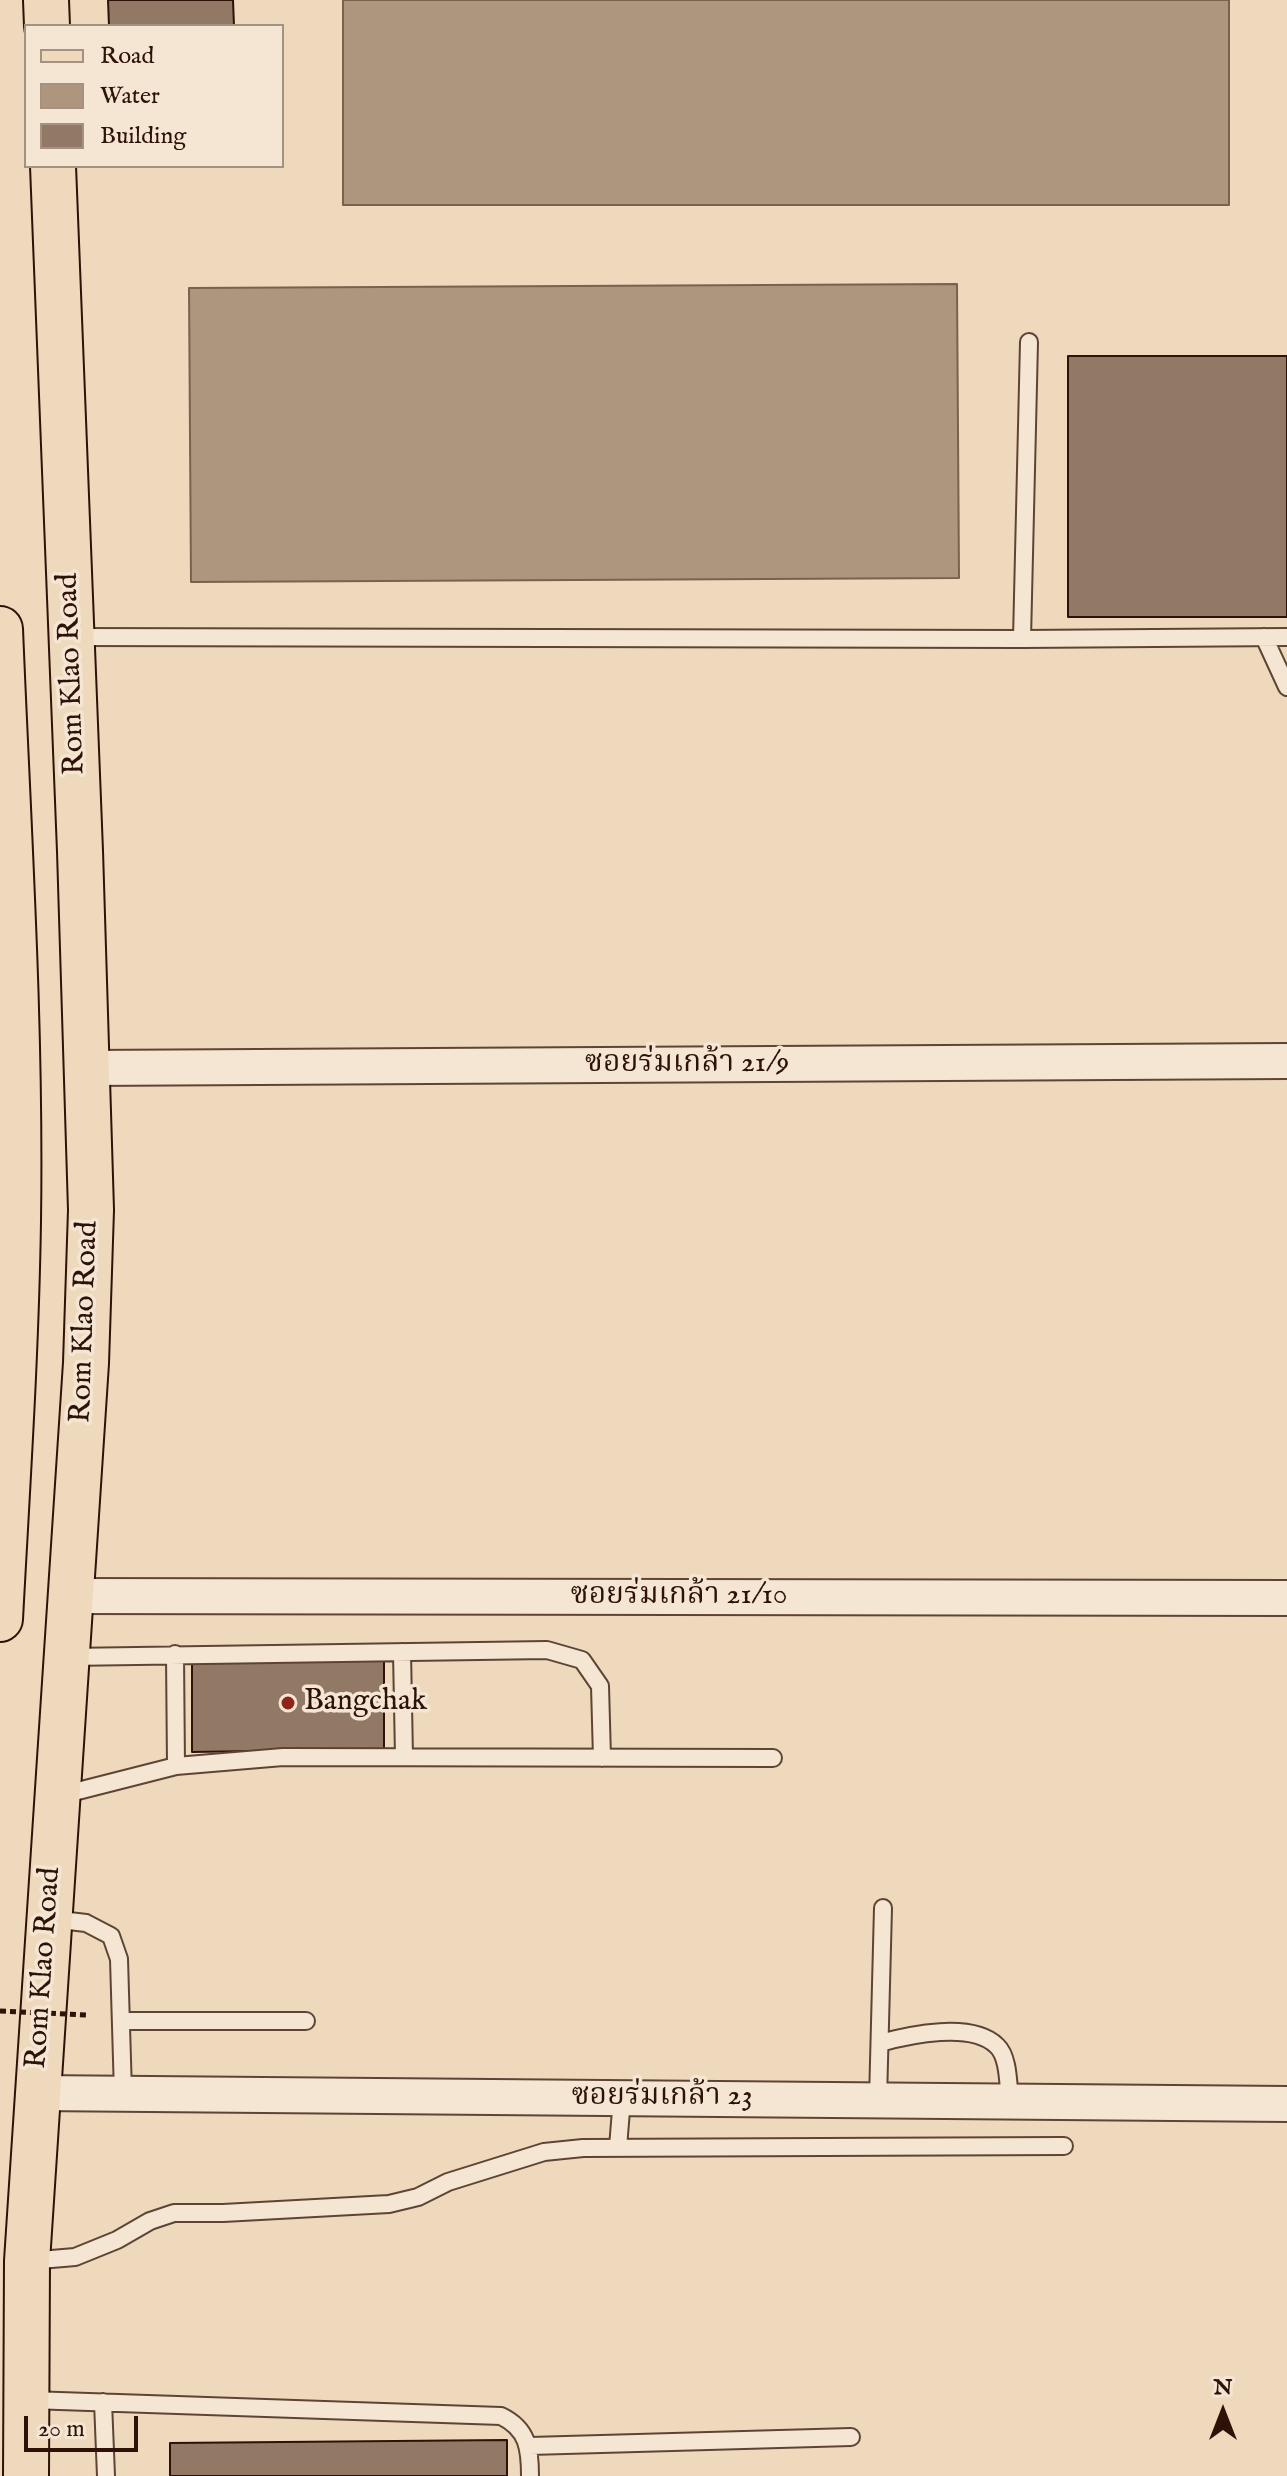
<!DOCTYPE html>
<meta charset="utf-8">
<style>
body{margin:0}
#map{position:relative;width:1287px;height:2476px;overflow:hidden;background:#eed9bc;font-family:"IM FELL English",serif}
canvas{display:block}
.legend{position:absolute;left:24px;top:24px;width:260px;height:144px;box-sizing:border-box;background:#f4e6d3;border:2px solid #a59181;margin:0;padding:10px 14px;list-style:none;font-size:24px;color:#2e1207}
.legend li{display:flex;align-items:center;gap:16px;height:40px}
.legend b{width:40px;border:2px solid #a59181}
.north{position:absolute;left:1183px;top:2372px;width:80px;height:80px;-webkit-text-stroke:6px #f4e6d3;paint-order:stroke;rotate:0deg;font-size:22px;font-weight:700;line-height:32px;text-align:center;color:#2e1207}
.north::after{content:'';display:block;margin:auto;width:28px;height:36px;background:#2e1207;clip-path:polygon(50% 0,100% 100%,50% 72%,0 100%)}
.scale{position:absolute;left:24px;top:2416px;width:114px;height:36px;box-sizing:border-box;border:4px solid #2e1207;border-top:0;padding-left:10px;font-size:24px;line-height:28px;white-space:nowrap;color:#2e1207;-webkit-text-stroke:6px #f4e6d3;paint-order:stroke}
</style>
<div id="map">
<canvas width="1287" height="2476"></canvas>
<ul class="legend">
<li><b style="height:10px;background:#eed9bc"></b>Road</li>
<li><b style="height:22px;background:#ad957e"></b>Water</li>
<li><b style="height:22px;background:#927965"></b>Building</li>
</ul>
<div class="north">N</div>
<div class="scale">20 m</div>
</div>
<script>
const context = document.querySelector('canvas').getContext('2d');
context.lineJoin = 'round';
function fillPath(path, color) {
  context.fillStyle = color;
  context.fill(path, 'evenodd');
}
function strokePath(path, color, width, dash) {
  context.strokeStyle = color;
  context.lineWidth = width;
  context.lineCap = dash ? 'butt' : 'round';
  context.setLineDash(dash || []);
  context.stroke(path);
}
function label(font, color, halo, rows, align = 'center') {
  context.font = font + ' "IM FELL English","Noto Serif Thai",serif';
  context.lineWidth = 7;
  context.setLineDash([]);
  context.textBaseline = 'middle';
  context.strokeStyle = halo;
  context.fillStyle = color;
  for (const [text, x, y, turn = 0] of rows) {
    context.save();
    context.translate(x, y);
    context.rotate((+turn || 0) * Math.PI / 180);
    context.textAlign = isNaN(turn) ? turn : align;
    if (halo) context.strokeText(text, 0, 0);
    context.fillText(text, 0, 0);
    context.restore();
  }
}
const water = new Path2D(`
 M 343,0 L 1229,0 L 1229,205 L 343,205 Z
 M 957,284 L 959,578 L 191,582 L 189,288 Z`);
const building = new Path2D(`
 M 108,0 L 233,0 L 234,26 L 109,26 Z
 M 1068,356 L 1287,356 L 1287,617 L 1068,617 Z
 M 192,1657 L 384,1657 L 384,1749 L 192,1752 Z
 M 507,2440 L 507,2476 L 170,2476 L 170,2443 Z`);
const service = new Path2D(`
 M 73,637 L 1022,639 L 1287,637
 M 1264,637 L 1287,687
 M 1022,639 L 1029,342
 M 402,1652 L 404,1757
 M 175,1654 L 176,1766
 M 68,1657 L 547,1650 L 582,1660 L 600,1686 L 602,1758
 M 62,1795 L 176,1766 L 283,1757 L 773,1758
 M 52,1919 L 86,1923 L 111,1936 L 119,1959 L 123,2093
 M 121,2021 L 306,2021
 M 880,2043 C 909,2035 972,2021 997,2046 C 1009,2057 1008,2086 1010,2101
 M 878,2100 L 883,1908
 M 618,2147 L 622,2098
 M 28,2261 L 75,2257 L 117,2240 L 150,2221 L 174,2213 L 223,2213 L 389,2204 L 418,2197 L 448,2182 L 544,2152 L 583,2148 L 1064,2146
 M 30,2400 L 501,2416 C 528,2429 530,2449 530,2476
 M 103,2402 L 106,2476
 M 530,2446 L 851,2437`);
const minor = new Path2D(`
 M 87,1068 L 1287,1061
 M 70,1596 L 1287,1598
 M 36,2093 L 1287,2104`);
const primary = new Path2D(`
 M 46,0 L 47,26
 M 0,629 C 8,826 21,1024 18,1221 C 16,1354 7,1487 0,1619
 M 26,2476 L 27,2261 L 86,1363 L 91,1210 L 80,851 L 53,166`);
const pathBridge = new Path2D(`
 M 0,2011 L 86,2015`);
const markers = [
 [288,1703,8,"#8f2418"]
];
const streetNames = [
 ["Rom Klao Road",73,674,-92],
 ["ซอยร่มเกล้า 21/9",687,1065],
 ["Rom Klao Road",86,1322,-88],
 ["ซอยร่มเกล้า 21/10",679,1597],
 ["Rom Klao Road",45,1968,-86],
 ["ซอยร่มเกล้า 23",662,2098]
];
const poiNames = [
 ["Bangchak",304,1703]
];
fillPath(water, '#ad957e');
strokePath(water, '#7a614e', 2);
fillPath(building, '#927965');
strokePath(building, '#2e1207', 2);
strokePath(service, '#5e4434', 20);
strokePath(minor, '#5e4434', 38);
strokePath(primary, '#2e1207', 48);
strokePath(service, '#f4e6d3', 16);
strokePath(minor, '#f4e6d3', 34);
strokePath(primary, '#eed9bc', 44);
strokePath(pathBridge, '#2e1207', 5, [6, 4]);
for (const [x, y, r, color] of markers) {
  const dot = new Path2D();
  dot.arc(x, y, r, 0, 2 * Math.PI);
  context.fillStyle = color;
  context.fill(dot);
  strokePath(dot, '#f4e6d3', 3);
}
label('30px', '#2e1207', '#f4e6d3', streetNames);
label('30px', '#2e1207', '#f4e6d3', poiNames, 'left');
</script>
